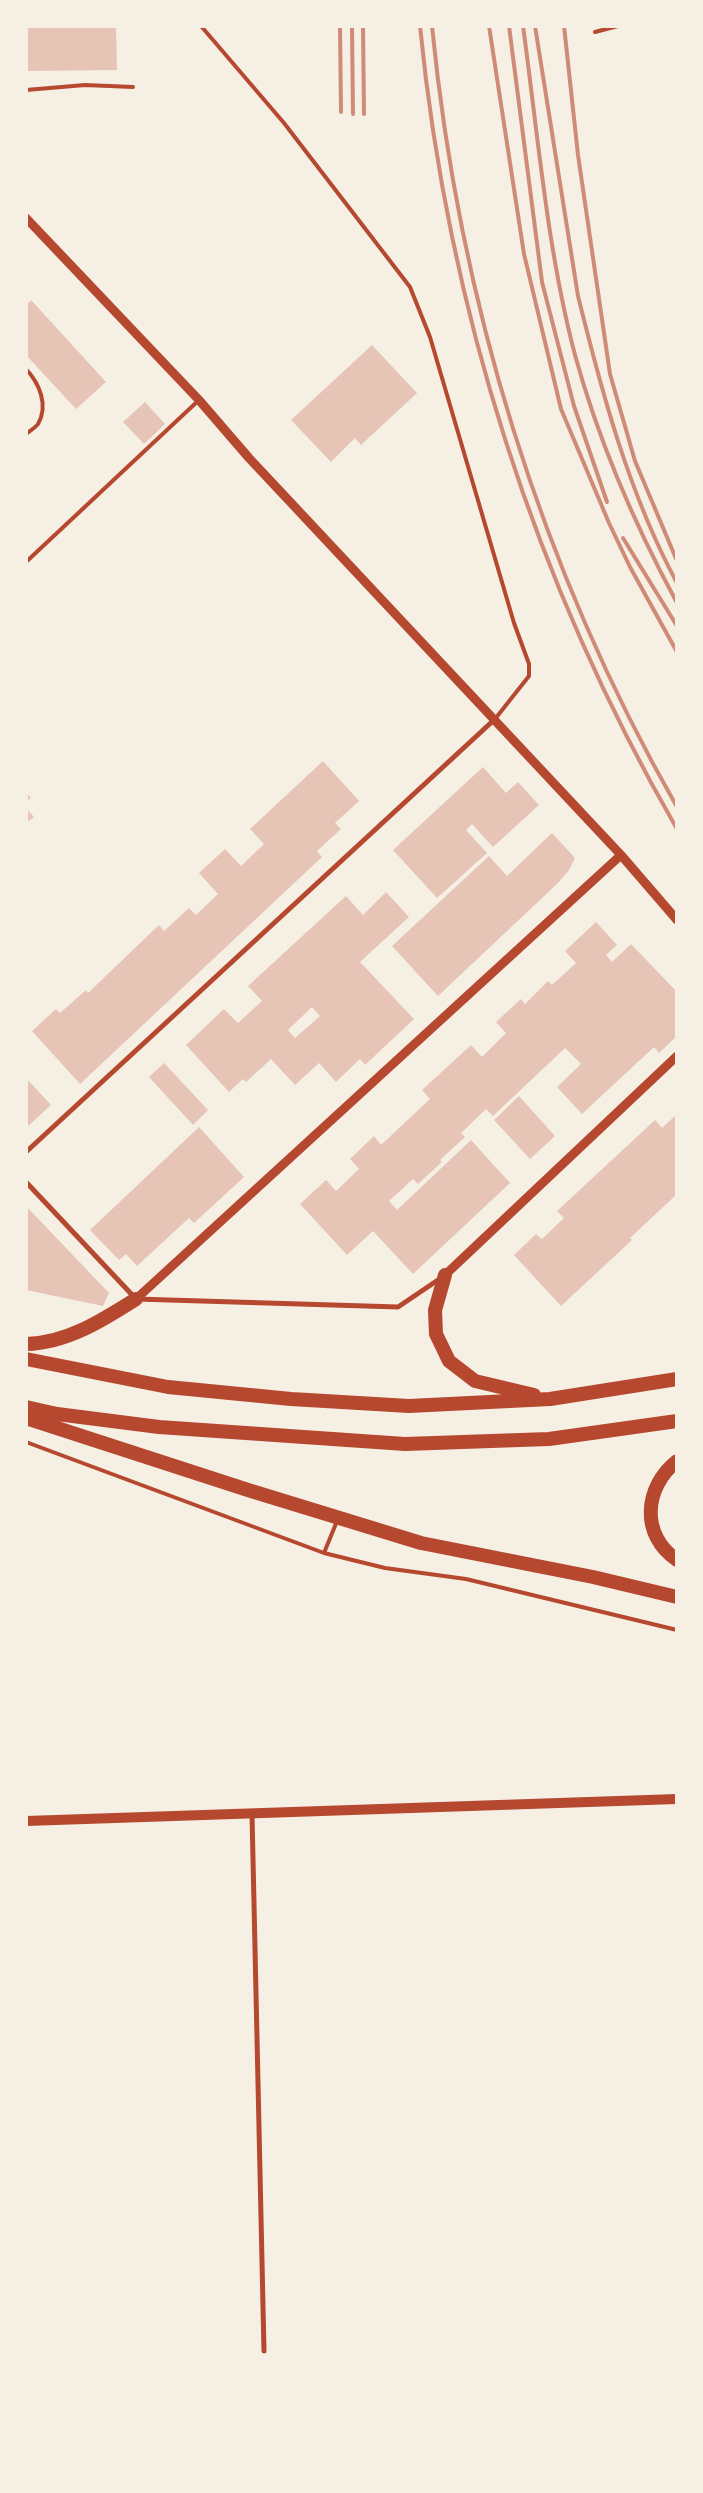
<!DOCTYPE html>
<style>
body{margin:0}
#map{position:relative;width:703px;height:2493px;overflow:hidden;background:#f6efe4;font-family:Jost,sans-serif}
canvas{display:block}
.frame{position:absolute;inset:0;border:28px solid #f6efe4;pointer-events:none}
</style>
<div id="map">
<canvas width="703" height="2493"></canvas>
<div class="frame"></div>
</div>
<script>
const context = document.querySelector('canvas').getContext('2d');
context.lineJoin = 'round';
function fillPath(path, color) {
  context.fillStyle = color;
  context.fill(path, 'evenodd');
}
function strokePath(path, color, width, dash) {
  context.strokeStyle = color;
  context.lineWidth = width;
  context.lineCap = dash ? 'butt' : 'round';
  context.setLineDash(dash || []);
  context.stroke(path);
}
const building = new Path2D(`
 M 26,26 L 116,26 L 117,70 L 26,71 Z
 M 31,300 L 106,382 L 76,409 L 26,355 L 26,305 Z
 M 372,345 L 417,393 L 361,445 L 355,438 L 331,462 L 291,420 Z
 M 145,402 L 165,424 L 144,444 L 123,422 Z
 M 323,761 L 359,801 L 335,823 L 341,829 L 317,851 L 322,857 L 80,1084 L 32,1031 L 56,1009 L 60,1013 L 86,990 L 88,993 L 159,925 L 164,931 L 189,908 L 196,915 L 218,894 L 199,873 L 225,849 L 241,866 L 264,844 L 250,829 Z
 M 483,767 L 506,793 L 518,782 L 539,805 L 493,847 L 472,824 L 466,830 L 487,853 L 437,898 L 393,850 Z
 M 26,792 L 31,798 L 26,802 Z
 M 26,808 L 34,817 L 26,823 Z
 M 552,833 L 575,858 L 569,870 L 558,883 L 438,996 L 392,946 L 489,856 L 507,876 Z
 M 386,892 L 409,917 L 360,962 L 414,1019 L 365,1065 L 360,1059 L 336,1082 L 319,1063 L 295,1085 L 271,1059 L 246,1082 L 243,1079 L 229,1092 L 186,1045 L 224,1009 L 238,1023 L 262,1001 L 248,986 L 346,896 L 363,915 ZM 312,1007 L 320,1016 L 295,1038 L 288,1030 Z
 M 596,922 L 617,945 L 606,955 L 612,962 L 631,944 L 677,992 L 677,1036 L 659,1053 L 654,1047 L 582,1114 L 557,1087 L 581,1064 L 565,1048 L 493,1116 L 486,1109 L 461,1133 L 465,1137 L 440,1160 L 442,1162 L 418,1184 L 413,1179 L 389,1201 L 397,1210 L 471,1140 L 510,1183 L 413,1274 L 373,1231 L 347,1255 L 300,1204 L 326,1180 L 336,1191 L 359,1169 L 350,1159 L 374,1136 L 381,1145 L 430,1099 L 422,1090 L 471,1045 L 482,1057 L 506,1033 L 496,1022 L 521,999 L 525,1004 L 548,981 L 552,985 L 576,963 L 565,951 Z
 M 164,1063 L 208,1110 L 193,1125 L 149,1077 Z
 M 26,1078 L 51,1105 L 26,1128 Z
 M 519,1096 L 555,1136 L 530,1159 L 494,1120 Z
 M 677,1114 L 677,1194 L 630,1238 L 632,1240 L 561,1306 L 514,1255 L 536,1234 L 542,1239 L 564,1218 L 557,1211 L 655,1120 L 662,1128 Z
 M 199,1127 L 244,1177 L 194,1223 L 189,1218 L 137,1266 L 126,1254 L 119,1260 L 90,1230 Z
 M 26,1206 L 109,1293 L 103,1306 L 26,1290 Z`);
const service = new Path2D(`
 M 201,26 L 284,123 L 410,287 L 430,337 L 514,623 L 529,664 L 529,676 L 495,719
 M 595,32 L 618,26
 M 26,90 L 85,85 L 133,87
 M 26,369 C 39,383 49,405 38,424 C 36,427 30,431 26,434
 M 26,562 L 199,400
 M 26,1442 L 324,1553 L 337,1521
 M 324,1553 L 385,1568 L 466,1579 L 677,1630`);
const minor = new Path2D(`
 M 26,1152 L 495,719
 M 26,1182 L 136,1299 L 398,1307 L 441,1278
 M 252,1814 L 264,2351`);
const tertiary = new Path2D(`
 M 26,218 L 199,400 L 249,458 L 621,855 L 677,920
 M 445,1275 L 677,1056
 M 136,1299 L 621,855`);
const secondary = new Path2D(`
 M 26,1821 L 677,1799`);
const trunk = new Path2D(`
 M 445,1275 L 435,1310 L 436,1334 L 449,1361 L 475,1381 L 534,1395
 M 26,1344 C 67,1343 103,1320 136,1299
 M 26,1359 L 168,1387 L 291,1399 L 409,1406 L 550,1399 L 677,1379
 M 26,1407 L 57,1414 L 159,1427 L 405,1444 L 549,1439 L 677,1421
 M 26,1418 L 248,1490 L 421,1543 L 593,1577 L 677,1597
 M 677,1461 C 644,1487 640,1535 677,1560`);
const rail = new Path2D(`
 M 340,26 L 341,112
 M 352,26 L 353,114
 M 363,26 L 364,114
 M 420,26 C 448,309 535,583 677,829
 M 432,26 C 459,300 540,567 677,807
 M 489,26 L 524,254 L 561,409 L 609,523 L 630,567 L 677,652
 M 509,26 L 542,282 L 574,406 L 607,502
 M 523,26 C 538,135 547,249 575,355 C 598,439 636,527 677,603
 M 535,26 L 578,296 C 602,393 629,494 677,583
 M 564,26 L 578,155 L 610,374 L 635,461 L 677,561
 M 623,538 L 677,626`);
fillPath(building, '#e6c5b7');
strokePath(service, '#b5482f', 4);
strokePath(minor, '#b5482f', 5);
strokePath(tertiary, '#b5482f', 9);
strokePath(secondary, '#b5482f', 10);
strokePath(trunk, '#b5482f', 14);
strokePath(rail, '#cf8b77', 4);
</script>
